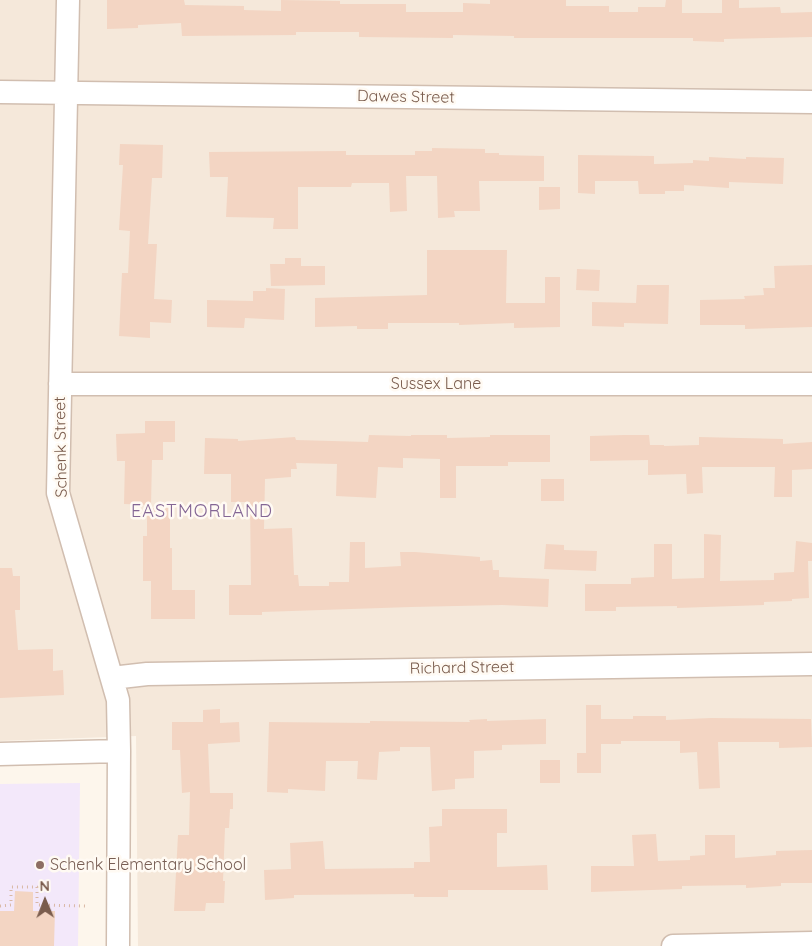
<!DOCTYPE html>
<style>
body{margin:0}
#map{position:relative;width:812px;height:946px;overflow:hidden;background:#fdf6ec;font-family:Quicksand,sans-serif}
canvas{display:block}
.north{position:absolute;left:20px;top:876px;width:50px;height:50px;-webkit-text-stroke:4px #fffaf3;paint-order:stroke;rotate:359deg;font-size:14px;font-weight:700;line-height:20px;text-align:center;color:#7a5c4d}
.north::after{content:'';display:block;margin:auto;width:18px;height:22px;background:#7a5c4d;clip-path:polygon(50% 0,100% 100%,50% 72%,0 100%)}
</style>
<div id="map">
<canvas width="812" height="946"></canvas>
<div class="north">N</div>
</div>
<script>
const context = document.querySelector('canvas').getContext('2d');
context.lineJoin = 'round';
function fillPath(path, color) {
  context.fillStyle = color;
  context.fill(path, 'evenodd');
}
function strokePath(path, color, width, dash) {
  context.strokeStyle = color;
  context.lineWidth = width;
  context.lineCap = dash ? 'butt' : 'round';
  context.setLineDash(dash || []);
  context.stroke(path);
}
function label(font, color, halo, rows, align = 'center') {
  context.font = font + ' Quicksand,sans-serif';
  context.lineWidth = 5;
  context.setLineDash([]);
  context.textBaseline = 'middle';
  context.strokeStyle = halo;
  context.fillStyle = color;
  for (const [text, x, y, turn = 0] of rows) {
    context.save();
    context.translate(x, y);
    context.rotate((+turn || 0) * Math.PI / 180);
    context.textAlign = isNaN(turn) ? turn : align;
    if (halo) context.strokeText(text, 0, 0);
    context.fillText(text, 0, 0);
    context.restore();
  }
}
const residential = new Path2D(`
 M 0,0 L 812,0 L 812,946 L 138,946 L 136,736 L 0,741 Z`);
const education = new Path2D(`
 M 80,783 L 78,946 L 0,946 L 0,784 Z`);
const building = new Path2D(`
 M 107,0 L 184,0 L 185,5 L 244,6 L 244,10 L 281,11 L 281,0 L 340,1 L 340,4 L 406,4 L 406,12 L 463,12 L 463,3 L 490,4 L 490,0 L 566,0 L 566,6 L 609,6 L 609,12 L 638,12 L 638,7 L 665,7 L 666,0 L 682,0 L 682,13 L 722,13 L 722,0 L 739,0 L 739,8 L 780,7 L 781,13 L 812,12 L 812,37 L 724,39 L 724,42 L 693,41 L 693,38 L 514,38 L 514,36 L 453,35 L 453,38 L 359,37 L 359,32 L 296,32 L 296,35 L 182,36 L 181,23 L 138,25 L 138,28 L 107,29 Z
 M 120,144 L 163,145 L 162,178 L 152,178 L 148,244 L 157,244 L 154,299 L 172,300 L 171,323 L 150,322 L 150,338 L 119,336 L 122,273 L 128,273 L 130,231 L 119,230 L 123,165 L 119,165 Z
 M 432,148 L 485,149 L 485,153 L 499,153 L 499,155 L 544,156 L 544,181 L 479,181 L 480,211 L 454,211 L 455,217 L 438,218 L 437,176 L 406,176 L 407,211 L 390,212 L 389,183 L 352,183 L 351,187 L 298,187 L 298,229 L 273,229 L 274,218 L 226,217 L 228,177 L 210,177 L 209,152 L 346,151 L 346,155 L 415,155 L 415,151 L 432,151 Z
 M 578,155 L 654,156 L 654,164 L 693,163 L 693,160 L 709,161 L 709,157 L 746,159 L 746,157 L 784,158 L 783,184 L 729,182 L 729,188 L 684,185 L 684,191 L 665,191 L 665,194 L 639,194 L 638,181 L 595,181 L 595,194 L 578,193 Z
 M 539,187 L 560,187 L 560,209 L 539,210 Z
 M 427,250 L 507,250 L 506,303 L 545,303 L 545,277 L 560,277 L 560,327 L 514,328 L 514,323 L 459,325 L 459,323 L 388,323 L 388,329 L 357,329 L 357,326 L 315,327 L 315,298 L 427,295 Z
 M 285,258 L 301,258 L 301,266 L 325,266 L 325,285 L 271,286 L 270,264 L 285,264 Z
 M 812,265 L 812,327 L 745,329 L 745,325 L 700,325 L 700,300 L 745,299 L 744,296 L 764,295 L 763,288 L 775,288 L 774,266 Z
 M 577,269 L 600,270 L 599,291 L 576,290 Z
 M 637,285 L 669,285 L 668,324 L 624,323 L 624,327 L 592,326 L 592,302 L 636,303 Z
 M 266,288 L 285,289 L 284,320 L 245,318 L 244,328 L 207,327 L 207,300 L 253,301 L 253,291 L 266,291 Z
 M 145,421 L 175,421 L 175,442 L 163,442 L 163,460 L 152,460 L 151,505 L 124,504 L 125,461 L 117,461 L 116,434 L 145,433 Z
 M 369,435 L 411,436 L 411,435 L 447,435 L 447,438 L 490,437 L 490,435 L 550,435 L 550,462 L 508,462 L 508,466 L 456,466 L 456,498 L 440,498 L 440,459 L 403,458 L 403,468 L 378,467 L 376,498 L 336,496 L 337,464 L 296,463 L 297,469 L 291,469 L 291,477 L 265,479 L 264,529 L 292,528 L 294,575 L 298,575 L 299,586 L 329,586 L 329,582 L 349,582 L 350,542 L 365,542 L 365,568 L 401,566 L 400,552 L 415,552 L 480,557 L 480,561 L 492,560 L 493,570 L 499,570 L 499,577 L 549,579 L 548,607 L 502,605 L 411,607 L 262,612 L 262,615 L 229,615 L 229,585 L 251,585 L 250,502 L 231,502 L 231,474 L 204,474 L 205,438 L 238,439 L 238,441 L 295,437 L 296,440 L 368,442 Z
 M 624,435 L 649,435 L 650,445 L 664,445 L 664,446 L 699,445 L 699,437 L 783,439 L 783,444 L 812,442 L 812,469 L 792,470 L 792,497 L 774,497 L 775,467 L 702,467 L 703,493 L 687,494 L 686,474 L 648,475 L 648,460 L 590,461 L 590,436 Z
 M 541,479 L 564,479 L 564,501 L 541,501 Z
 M 147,508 L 170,508 L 170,548 L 172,548 L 172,590 L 195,590 L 195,619 L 151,619 L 151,581 L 143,581 L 143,536 L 147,536 Z
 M 704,534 L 721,535 L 720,581 L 774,580 L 774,573 L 794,572 L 796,541 L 812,543 L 812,561 L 808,561 L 809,598 L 792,599 L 792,601 L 764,602 L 764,605 L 677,608 L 677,606 L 616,607 L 616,611 L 585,611 L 585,584 L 631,584 L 631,578 L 654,577 L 654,544 L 672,544 L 672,579 L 704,578 Z
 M 546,544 L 564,545 L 564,550 L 597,551 L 596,571 L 544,569 Z
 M 0,568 L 12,568 L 13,576 L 20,576 L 20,610 L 15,610 L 18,650 L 53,649 L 53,671 L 63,670 L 64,695 L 0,698 Z
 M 586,705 L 601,705 L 601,719 L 633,719 L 633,716 L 666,716 L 666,720 L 711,718 L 811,719 L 812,747 L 779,748 L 779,742 L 718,742 L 720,788 L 699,789 L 697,752 L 680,753 L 680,741 L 621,741 L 621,744 L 601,744 L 601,773 L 577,773 L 577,753 L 586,753 Z
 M 220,709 L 220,723 L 239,722 L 240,742 L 208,744 L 210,793 L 233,793 L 233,809 L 230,809 L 229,828 L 225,828 L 223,881 L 225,881 L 224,903 L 206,903 L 205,911 L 174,911 L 178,835 L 189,835 L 190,792 L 182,793 L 180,750 L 172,750 L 172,722 L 203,722 L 203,710 Z
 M 487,719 L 487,721 L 546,719 L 546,744 L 502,745 L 502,750 L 474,751 L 474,778 L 455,779 L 455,789 L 432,791 L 430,747 L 400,747 L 400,751 L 379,752 L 377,780 L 357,779 L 358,761 L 326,761 L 325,791 L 288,789 L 288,793 L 267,792 L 269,722 L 370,723 L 370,721 L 470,722 L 469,720 Z
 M 540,760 L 560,760 L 560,783 L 540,783 Z
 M 442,809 L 507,809 L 507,833 L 497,833 L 497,867 L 547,865 L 548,890 L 448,890 L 448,897 L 414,897 L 414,894 L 294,895 L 294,898 L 265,900 L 264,870 L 291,869 L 290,843 L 323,841 L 325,869 L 414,868 L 414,862 L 430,862 L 429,827 L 442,826 Z
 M 656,834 L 658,861 L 690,860 L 690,856 L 705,855 L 705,835 L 735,835 L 735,858 L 776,855 L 776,851 L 812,850 L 812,883 L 781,883 L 781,886 L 746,888 L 746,885 L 682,886 L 682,889 L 591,892 L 591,866 L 634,866 L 632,835 Z
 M 15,891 L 33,892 L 33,911 L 55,911 L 54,946 L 0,946 L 0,911 L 14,911 Z`);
const path = new Path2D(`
 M 0,906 L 11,905 L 11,887 L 37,887 L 37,905 L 85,906`);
const minor = new Path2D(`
 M 68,0 L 58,493 L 118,700 L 119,751 L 118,946
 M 0,92 L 812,102
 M 60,384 L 812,384
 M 112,678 L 147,674 L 812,664
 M 0,754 L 119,751
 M 673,946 L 812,943`);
const markers = [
 [40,865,5,"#8d6e63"]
];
const streetNames = [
 ["Dawes Street",406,97,1],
 ["Sussex Lane",436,384],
 ["Schenk Street",61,447,-91],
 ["Richard Street",462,668,-1]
];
const educationNames = [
 ["Schenk Elementary School",50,865]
];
const neighbourhoodNames = [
 ["EASTMORLAND",202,512]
];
fillPath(residential, '#f5e8da');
fillPath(education, '#f3e8fa');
fillPath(building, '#f3d5c3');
strokePath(minor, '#d1beb0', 25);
strokePath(path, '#d9b8a5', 3, [1, 4]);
strokePath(minor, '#fff', 22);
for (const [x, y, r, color] of markers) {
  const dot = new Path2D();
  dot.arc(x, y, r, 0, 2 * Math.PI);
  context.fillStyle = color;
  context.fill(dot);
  strokePath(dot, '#fffaf3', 2);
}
label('16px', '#7a5c4d', '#fffaf3', streetNames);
label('16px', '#785e54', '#fffaf3', educationNames, 'left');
context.letterSpacing = '1px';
label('18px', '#846695', '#fffaf3', neighbourhoodNames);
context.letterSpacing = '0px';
</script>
